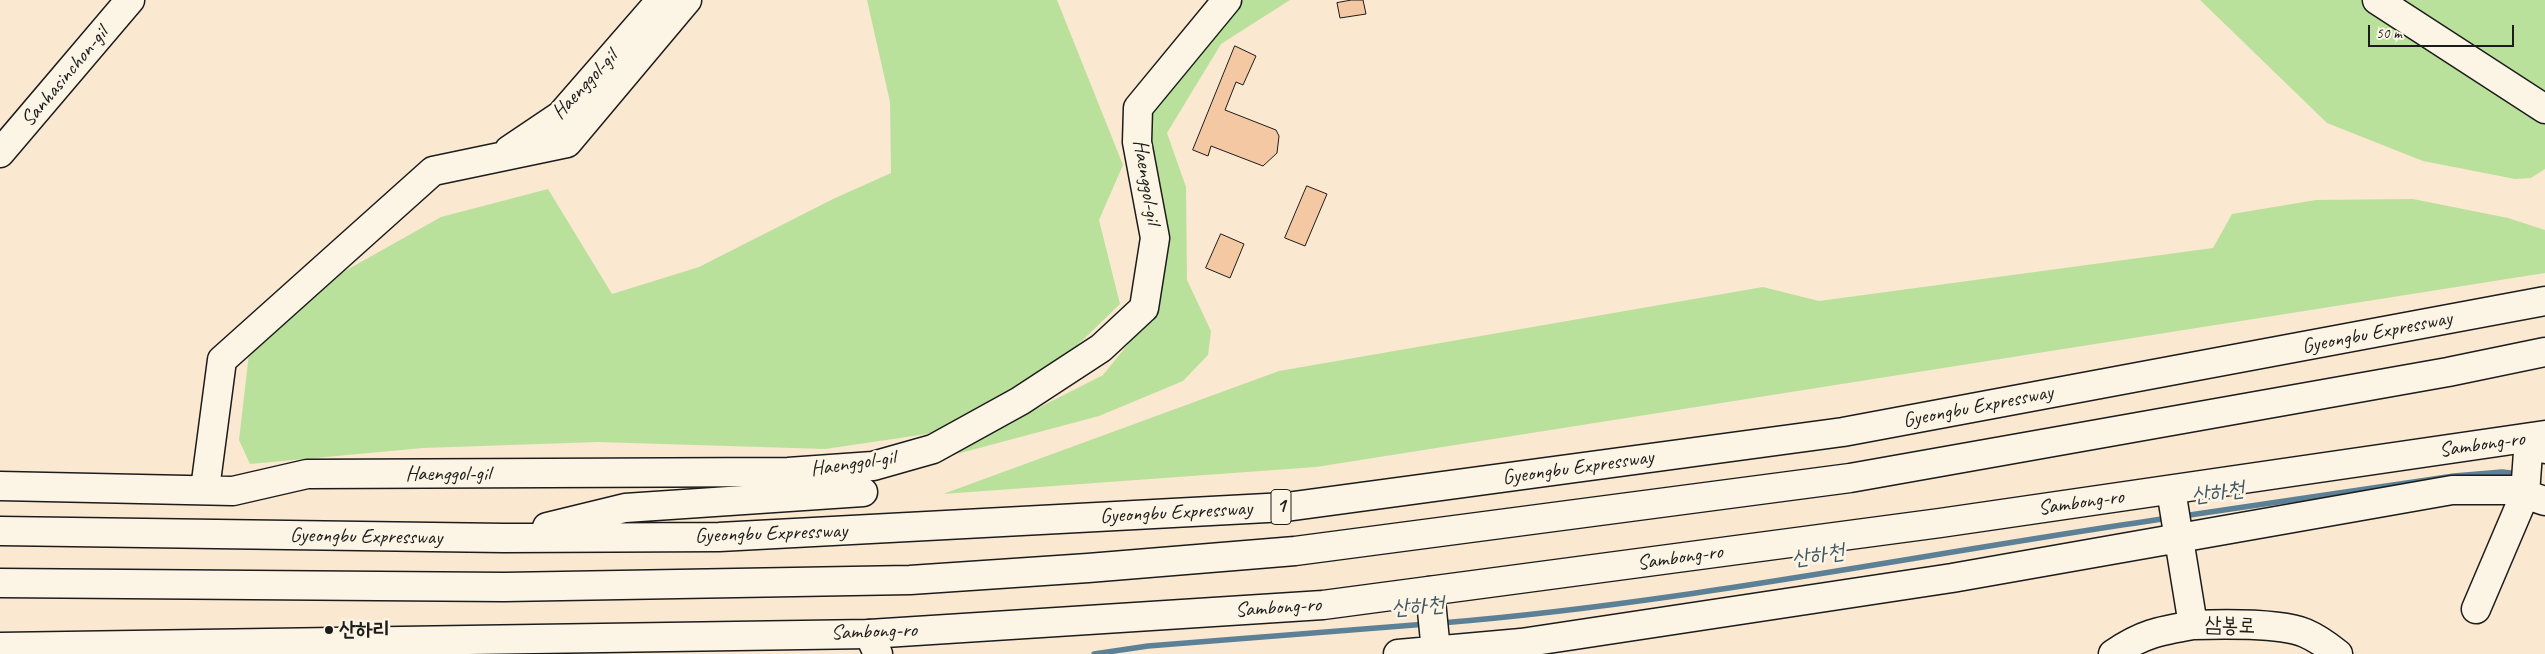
<!DOCTYPE html>
<meta charset="utf-8">
<style>
body{margin:0}
#map{position:relative;width:2545px;height:654px;overflow:hidden;background:#fae8d1;font-family:Caveat,sans-serif}
canvas{display:block}
.scale{position:absolute;left:2368px;top:25px;width:146px;height:22px;box-sizing:border-box;border:2px solid #1c1c1c;border-top:0;padding-left:6px;font-size:15px;line-height:18px;white-space:nowrap;color:#1c1c1c;-webkit-text-stroke:4px #fcf5e5;paint-order:stroke}
</style>
<div id="map">
<canvas width="2545" height="654"></canvas>
<div class="scale">50 m</div>
</div>
<script>
const context = document.querySelector('canvas').getContext('2d');
context.lineJoin = 'round';
function fillPath(path, color) {
  context.fillStyle = color;
  context.fill(path, 'evenodd');
}
function strokePath(path, color, width, dash) {
  context.strokeStyle = color;
  context.lineWidth = width;
  context.lineCap = dash ? 'butt' : 'round';
  context.setLineDash(dash || []);
  context.stroke(path);
}
function label(font, color, halo, rows, align = 'center') {
  context.font = font + ' Caveat,"Poor Story",sans-serif';
  context.lineWidth = 5;
  context.setLineDash([]);
  context.textBaseline = 'middle';
  context.strokeStyle = halo;
  context.fillStyle = color;
  for (const [text, x, y, turn = 0] of rows) {
    context.save();
    context.translate(x, y);
    context.rotate((+turn || 0) * Math.PI / 180);
    context.textAlign = isNaN(turn) ? turn : align;
    if (halo) context.strokeText(text, 0, 0);
    context.fillText(text, 0, 0);
    context.restore();
  }
}
const green = new Path2D(`
 M 867,0 L 1057,0 L 1123,165 L 1099,220 L 1120,304 L 1025,396 L 927,434 L 825,449 L 598,442 L 423,448 L 250,464 L 239,440 L 250,345 L 336,276 L 441,217 L 548,189 L 612,294 L 699,267 L 833,199 L 891,173 L 890,102 Z
 M 1223,0 L 1290,0 L 1221,44 L 1167,133 L 1186,187 L 1187,280 L 1211,331 L 1208,355 L 1183,381 L 1099,416 L 938,459 L 1103,375 L 1155,311 L 1137,142 L 1154,93 Z
 M 2200,0 L 2545,0 L 2545,169 L 2531,178 L 2515,179 L 2423,161 L 2327,123 Z
 M 2413,199 L 2508,218 L 2545,230 L 2545,273 L 1316,467 L 943,494 L 1279,371 L 1763,287 L 1819,301 L 2213,248 L 2232,214 L 2316,200 Z`);
const stream = new Path2D(`
 M 2183,516 L 2454,476 L 2502,472 L 2520,474
 M 1441,623 C 1685,603 1926,553 2169,518
 M 1094,654 L 1148,646 L 1427,624`);
const building = new Path2D(`
 M 1352,0 L 1363,0 L 1366,14 L 1340,18 L 1337,3 Z
 M 1235,46 L 1256,56 L 1243,85 L 1236,82 L 1225,110 L 1276,130 L 1279,136 L 1277,153 L 1263,166 L 1211,146 L 1208,156 L 1193,150 Z
 M 1307,186 L 1327,194 L 1305,246 L 1285,238 Z
 M 1221,234 L 1244,244 L 1230,278 L 1206,268 Z`);
const minor = new Path2D(`
 M 2377,0 L 2545,109
 M 509,150 L 561,115 L 661,0
 M 0,153 L 130,0
 M 0,486 L 233,491 L 307,474 L 788,472 L 873,466 L 933,449 L 1020,401 L 1101,348 L 1144,308 L 1155,238 L 1137,142 L 1138,108 L 1227,0
 M 205,489 L 222,360 L 433,171 L 567,143 L 687,0
 M 2171,490 L 2193,625 C 2220,624 2281,623 2305,633 C 2317,638 2328,646 2338,654
 M 1430,591 L 1436,651
 M 2476,609 L 2525,494 L 2529,438 L 2545,449
 M 869,634 L 878,654
 M 1398,654 L 1521,643 L 1952,578 L 2452,490 L 2512,490 L 2545,501
 M 2113,654 C 2142,634 2159,631 2193,625`);
const major = new Path2D(`
 M 0,647 L 869,634 L 1323,605 L 1940,523 L 2545,435`);
const highway = new Path2D(`
 M 547,527 L 625,508 L 863,492
 M 0,531 L 504,538 L 719,537 L 1286,507 L 1843,432 L 2545,301
 M 0,583 L 504,587 L 910,580 L 1088,568 L 1295,551 L 1850,478 L 2448,372 L 2545,352`);
const markers = [
 [329,630,5,"#1c1c1c"]
];
const shields = [
 [1281,507,20]
];
const shieldNames = [
 ["1",1281,507]
];
const streetNames = [
 ["Sanhasinchon-gil",65,77,-50],
 ["Haenggol-gil",585,85,-47],
 ["Haenggol-gil",1146,182,81],
 ["Gyeongbu Expressway",2377,333,-11],
 ["Gyeongbu Expressway",1978,407,-11],
 ["Sambong-ro",2482,445,-8],
 ["Haenggol-gil",853,464,-8],
 ["Gyeongbu Expressway",1578,468,-8],
 ["Haenggol-gil",448,474],
 ["Sambong-ro",2081,503,-8],
 ["Gyeongbu Expressway",1176,513,-3],
 ["Gyeongbu Expressway",771,534,-2],
 ["Gyeongbu Expressway",366,537,1],
 ["Sambong-ro",1680,558,-8],
 ["Sambong-ro",1278,608,-4],
 ["삼봉로",2230,626,2],
 ["Sambong-ro",874,632,-2]
];
const poiNames = [
 ["산하리",339,630]
];
const waterNames = [
 ["산하천",2218,493,-8],
 ["산하천",1818,556,-9],
 ["산하천",1418,607,-5]
];
fillPath(green, '#bae19c');
strokePath(stream, '#5c8096', 5.5);
fillPath(building, '#f4c8a3');
strokePath(building, '#1c1c1c', 1);
strokePath(minor, '#1c1c1c', 31);
strokePath(major, '#1c1c1c', 31);
strokePath(highway, '#1c1c1c', 31);
strokePath(minor, '#fcf5e5', 28);
strokePath(major, '#fcf5e5', 28);
strokePath(highway, '#fcf5e5', 28);
for (const [x, y, r, color] of markers) {
  const dot = new Path2D();
  dot.arc(x, y, r, 0, 2 * Math.PI);
  context.fillStyle = color;
  context.fill(dot);
  strokePath(dot, '#fcf5e5', 2);
}
for (const [x, y, w] of shields) {
  const box = new Path2D();
  box.roundRect(x - w / 2, y - 17.5, w, 35, 4);
  context.fillStyle = '#fcf5e5';
  context.fill(box);
  strokePath(box, '#1c1c1c', 1);
}
label('bold 20px', '#1c1c1c', null, shieldNames);
label('21px', '#1c1c1c', '#fcf5e5', streetNames);
label('bold 21px', '#1c1c1c', '#fcf5e5', poiNames, 'left');
label('italic 22px', '#415663', '#fcf5e5', waterNames);
</script>
